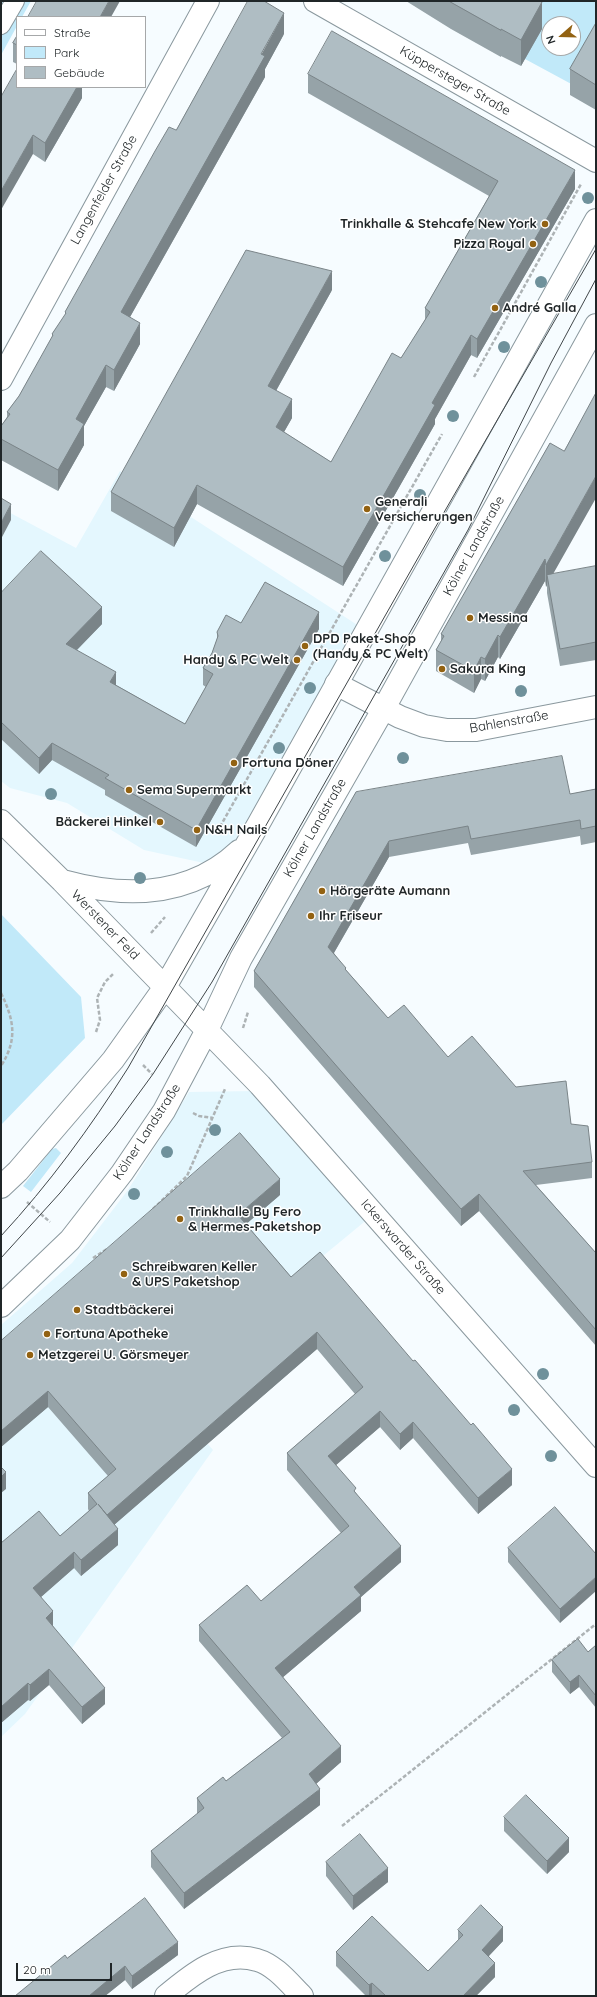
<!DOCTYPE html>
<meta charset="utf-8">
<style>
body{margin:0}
#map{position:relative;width:597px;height:1997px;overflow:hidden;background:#f6fcff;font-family:Quicksand,sans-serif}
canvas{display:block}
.frame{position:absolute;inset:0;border:2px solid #202628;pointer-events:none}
.legend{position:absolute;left:16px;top:16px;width:130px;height:72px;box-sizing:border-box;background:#fff;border:1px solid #a6a8a9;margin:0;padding:5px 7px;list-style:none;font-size:12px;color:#202628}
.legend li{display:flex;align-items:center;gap:8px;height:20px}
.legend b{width:20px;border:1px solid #a6a8a9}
.north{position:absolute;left:541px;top:16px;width:40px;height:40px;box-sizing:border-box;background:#fff;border:1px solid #a6a8a9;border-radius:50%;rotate:250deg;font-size:11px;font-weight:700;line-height:16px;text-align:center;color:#202628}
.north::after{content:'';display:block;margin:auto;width:14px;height:18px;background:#936212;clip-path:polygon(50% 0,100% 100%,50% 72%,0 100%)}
.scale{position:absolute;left:16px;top:1963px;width:96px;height:18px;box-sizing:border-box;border:2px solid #202628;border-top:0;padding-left:5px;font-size:12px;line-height:14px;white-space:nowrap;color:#202628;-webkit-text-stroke:3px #fff;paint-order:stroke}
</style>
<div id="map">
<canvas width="597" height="1997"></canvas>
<div class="frame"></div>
<ul class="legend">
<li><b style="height:5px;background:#fff"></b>Straße</li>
<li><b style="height:11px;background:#c1e9f9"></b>Park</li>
<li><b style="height:11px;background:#afbdc3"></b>Gebäude</li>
</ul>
<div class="north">N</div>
<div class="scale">20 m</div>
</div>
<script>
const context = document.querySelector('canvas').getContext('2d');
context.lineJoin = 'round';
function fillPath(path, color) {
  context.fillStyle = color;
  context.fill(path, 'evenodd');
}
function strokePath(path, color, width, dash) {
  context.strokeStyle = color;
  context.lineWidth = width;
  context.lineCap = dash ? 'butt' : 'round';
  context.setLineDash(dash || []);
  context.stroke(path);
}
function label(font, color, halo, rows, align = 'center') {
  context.font = font + ' Quicksand,sans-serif';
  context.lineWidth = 3;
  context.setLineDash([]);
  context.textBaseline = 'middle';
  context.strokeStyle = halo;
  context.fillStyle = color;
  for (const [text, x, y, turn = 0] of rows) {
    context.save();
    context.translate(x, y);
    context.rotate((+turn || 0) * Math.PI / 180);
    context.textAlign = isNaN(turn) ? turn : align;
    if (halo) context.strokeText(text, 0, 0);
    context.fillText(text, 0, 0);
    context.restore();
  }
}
const built = new Path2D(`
 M 120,471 L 362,628 L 254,822 L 213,865 L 144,850 L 67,803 L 10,788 L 1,781 L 1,508 L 76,548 Z
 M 255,1091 L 369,1218 L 272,1298 L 164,1393 L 213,1450 L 25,1714 L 1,1737 L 1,1325 L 72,1263 L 128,1190 L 189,1092 Z`);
const green = new Path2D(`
 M 1,1 L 31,1 L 22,17 L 17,17 L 17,26 L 1,55 Z
 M 494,1 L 596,1 L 596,47 L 575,86 L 525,59 ZM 549,24 L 573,24 L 573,48 L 549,48 Z
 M 1,914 L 81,997 L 85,1038 L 1,1125 Z
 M 56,1148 L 61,1153 L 31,1192 L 23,1186 L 52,1149 Z`);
const path = new Path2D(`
 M 474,377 L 581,184
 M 217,832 L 442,434
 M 151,933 L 165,917
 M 1,993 C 14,1020 18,1039 1,1066
 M 243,1028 L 248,1012
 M 96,1032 L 100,1020 L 97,998 L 105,982 L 114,973
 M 143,1065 L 152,1074
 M 193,1113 L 199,1116 L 213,1118
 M 27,1202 L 50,1222
 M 153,1209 L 187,1176 L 225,1089
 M 93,1258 L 107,1249
 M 342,1826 L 596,1624`);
const lane = new Path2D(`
 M 1,25 L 15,1`);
const street = new Path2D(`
 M 315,1 L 596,161
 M 1,379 L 208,1
 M 336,684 L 400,717 L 424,726 L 447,730 L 476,730 L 596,707
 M 166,1996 C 191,1975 222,1949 257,1960 C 275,1965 289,1983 302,1996`);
const secondary = new Path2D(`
 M 1,821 L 62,881 L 260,1085 L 596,1466
 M 63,881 C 125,898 189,898 239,851
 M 1,1187 L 18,1171 L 113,1060 L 165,987 L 259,823 L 596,220
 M 1,1306 L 70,1240 L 122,1173 L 164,1111 L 207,1030 L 241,958 L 384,708 L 596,325`);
const tram = new Path2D(`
 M 1,1236 C 49,1184 90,1128 128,1068 L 435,528 L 596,249
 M 1,1258 L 60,1193 L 115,1126 L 153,1074 L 212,982 L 468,530 L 551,363 L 596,279`);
const trees = [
 [588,198],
 [541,282],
 [504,347],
 [453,416],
 [420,495],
 [385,556],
 [310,688],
 [521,691],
 [279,748],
 [403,758],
 [51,794],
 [140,878],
 [215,1130],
 [167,1152],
 [134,1194],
 [543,1374],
 [514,1410],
 [551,1456]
];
const wall = new Path2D(`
 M 406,1 L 540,1 L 542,29 L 521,66 L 501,56 L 501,57 L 451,29 Z
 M 596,23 L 596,110 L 570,95 L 570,69 Z
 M 284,34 L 265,69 L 265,77 L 130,317 L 140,344 L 114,391 L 106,387 L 91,413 L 84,426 L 84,445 L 58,491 L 1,460 L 1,426 L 7,417 L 7,412 L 19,396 L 52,338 L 52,334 L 65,316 L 65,312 L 176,130 Z
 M 17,36 L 17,64 L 13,62 L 13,43 Z
 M 308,74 L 575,189 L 477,358 L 471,355 L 435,419 L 435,424 L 343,586 L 197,504 L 174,547 L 111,511 L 111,492 L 332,290 L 276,391 L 292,418 L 284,432 L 331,462 L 401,358 L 425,320 L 425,308 L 489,196 L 308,93 Z
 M 82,87 L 82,98 L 45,162 L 33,154 L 1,97 Z
 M 550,443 L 553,574 L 596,566 L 596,660 L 560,666 L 547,593 L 547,585 L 546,587 L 545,581 L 500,659 L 498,657 L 485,681 L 481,679 L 474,693 L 436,671 L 436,650 L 441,641 L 441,634 Z
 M 1,593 L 102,624 L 77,650 L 116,685 L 185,724 L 206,687 L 203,685 L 203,668 L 212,653 L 217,639 L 217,632 L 241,623 L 319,629 L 196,847 L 105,795 L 105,790 L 52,760 L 39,774 L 1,739 Z
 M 596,789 L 596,842 L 581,845 L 580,836 L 471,855 L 468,843 L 389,857 L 334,953 L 346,970 L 388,1018 L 448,1057 L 516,1087 L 571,1124 L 592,1162 L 592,1178 L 536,1185 L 596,1253 L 596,1346 L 479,1211 L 461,1226 L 254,987 L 254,971 L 356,792 L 570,794 Z
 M 280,1195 L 246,1224 L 291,1277 L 512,1485 L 478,1514 L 413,1438 L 400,1450 L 380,1427 L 336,1465 L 356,1493 L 401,1562 L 361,1597 L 361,1611 L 283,1677 L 341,1762 L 316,1784 L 320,1805 L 184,1909 L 151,1867 L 151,1851 L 197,1815 L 197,1798 L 226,1781 L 282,1738 L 199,1641 L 199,1625 L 261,1601 L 341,1533 L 287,1470 L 287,1453 L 355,1394 L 317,1349 L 114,1525 L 118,1545 L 81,1576 L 74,1568 L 41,1597 L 53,1626 L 105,1704 L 82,1724 L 49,1685 L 30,1701 L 28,1700 L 1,1723 L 1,1543 L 60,1536 L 89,1511 L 88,1509 L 88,1493 L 108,1476 L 48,1407 L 1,1447 L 1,1341 Z
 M 508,1548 L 596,1554 L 560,1623 L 508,1562 Z
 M 596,1645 L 596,1708 L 579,1687 L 570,1694 L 552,1672 L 552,1660 L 588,1652 Z
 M 504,1817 L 569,1852 L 547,1874 L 504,1831 Z
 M 326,1862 L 388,1882 L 353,1910 L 326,1876 Z
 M 458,1930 L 503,1941 L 489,1956 L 495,1977 L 476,1996 L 366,1996 L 336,1966 L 336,1952 L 428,1971 L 458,1941 Z
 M 178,1955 L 132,1989 L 125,1980 L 105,1996 L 15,1996 L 67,1958 Z`);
const shadedWall = new Path2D(`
 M 109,1 L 120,1 L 111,17 L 100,17 Z
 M 542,2 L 542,29 L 521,66 L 521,40 Z
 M 284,13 L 284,34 L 265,69 L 265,77 L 121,333 L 121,312 Z
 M 77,87 L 82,87 L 82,98 L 45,162 L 45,143 Z
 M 33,135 L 33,154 L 1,210 L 1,191 Z
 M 575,170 L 575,189 L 477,358 L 477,339 Z
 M 332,271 L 332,290 L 268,405 L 268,386 Z
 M 140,323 L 140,344 L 114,391 L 114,370 Z
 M 471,335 L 471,355 L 435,419 L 435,424 L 343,586 L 343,567 L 432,403 Z
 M 106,365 L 106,387 L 84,426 L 84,445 L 58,491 L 58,470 L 76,419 Z
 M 292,399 L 292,418 L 276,446 L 276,427 Z
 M 596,476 L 596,498 L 548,583 L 547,575 L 547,585 L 546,587 L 546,565 Z
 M 197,485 L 197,504 L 174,547 L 174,528 Z
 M 11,504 L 11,520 L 1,539 L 1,523 Z
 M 545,559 L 545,581 L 500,659 L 500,637 Z
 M 102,607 L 102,624 L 66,661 L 66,644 Z
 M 319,612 L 319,629 L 196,847 L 196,830 Z
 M 498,635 L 498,657 L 485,681 L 485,659 Z
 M 481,657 L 481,679 L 474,693 L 474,671 Z
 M 116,672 L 116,688 L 110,682 Z
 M 52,743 L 52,760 L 39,774 L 39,758 Z
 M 389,841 L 389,857 L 328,963 L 328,947 Z
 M 280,1179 L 280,1195 L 238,1231 L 238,1215 Z
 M 479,1194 L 479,1211 L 461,1226 L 461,1209 Z
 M 317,1332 L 317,1349 L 107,1531 L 107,1515 Z
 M 48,1391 L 48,1407 L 1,1447 L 1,1431 Z
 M 380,1411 L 380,1427 L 328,1472 L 328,1456 Z
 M 413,1422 L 413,1438 L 400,1450 L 400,1434 Z
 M 512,1469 L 512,1485 L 478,1514 L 478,1498 Z
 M 6,1472 L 6,1489 L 1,1493 L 1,1477 Z
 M 118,1529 L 118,1545 L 81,1576 L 81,1560 Z
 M 401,1546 L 401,1562 L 361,1597 L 361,1611 L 275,1684 L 275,1668 L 354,1587 Z
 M 74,1552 L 74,1568 L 33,1604 L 33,1588 Z
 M 596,1577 L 596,1591 L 560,1623 L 560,1609 Z
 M 53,1611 L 53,1628 L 46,1618 Z
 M 49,1669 L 49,1685 L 30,1701 L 30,1685 Z
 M 579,1675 L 579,1687 L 570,1694 L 570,1682 Z
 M 28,1683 L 28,1700 L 1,1723 L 1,1707 Z
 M 105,1688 L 105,1704 L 82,1724 L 82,1707 Z
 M 341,1746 L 341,1762 L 309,1790 L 309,1774 Z
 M 320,1789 L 320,1805 L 184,1909 L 184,1893 Z
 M 569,1838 L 569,1852 L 547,1874 L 547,1861 Z
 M 388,1868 L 388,1882 L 353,1910 L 353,1896 Z
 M 503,1927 L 503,1941 L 482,1963 L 482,1950 Z
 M 178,1942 L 178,1955 L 132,1989 L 132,1976 Z
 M 495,1963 L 495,1977 L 476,1996 L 463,1996 Z
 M 125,1966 L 125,1980 L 105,1996 L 89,1996 Z
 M 372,1983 L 372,1996 L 369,1996 L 369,1985 Z`);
const building = new Path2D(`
 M 37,1 L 109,1 L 100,17 L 28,17 Z
 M 248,1 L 264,1 L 284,13 L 261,54 L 265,56 L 121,312 L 140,323 L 114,370 L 106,365 L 76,419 L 84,424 L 58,470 L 1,439 L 1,426 L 10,414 L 7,412 L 19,396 L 53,335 L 52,334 L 66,313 L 65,312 L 155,151 L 169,127 L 176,130 Z
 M 449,1 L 540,1 L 542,2 L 521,40 L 501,29 L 501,30 Z
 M 596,23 L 596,85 L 570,69 Z
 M 332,31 L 575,170 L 477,339 L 471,335 L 432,403 L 435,405 L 343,567 L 197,485 L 174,528 L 111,492 L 246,250 L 332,271 L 268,386 L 292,399 L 276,427 L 331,462 L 392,353 L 401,358 L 430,312 L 425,308 L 498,181 L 308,74 Z
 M 17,36 L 17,45 L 13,43 Z
 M 17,69 L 17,87 L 77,87 L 45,143 L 33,135 L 1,191 L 1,97 Z
 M 596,393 L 596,476 L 546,565 L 545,559 L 500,637 L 498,635 L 485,659 L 481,657 L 474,671 L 436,650 L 444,636 L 441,634 L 550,443 L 564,451 Z
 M 1,498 L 11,504 L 1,523 Z
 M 41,551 L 102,607 L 66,644 L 116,672 L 110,682 L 185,724 L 213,674 L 203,668 L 212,653 L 218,636 L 217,632 L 226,615 L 241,623 L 265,582 L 319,612 L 196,830 L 105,778 L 109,775 L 52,743 L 39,758 L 1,722 L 1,593 Z
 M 596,566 L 596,642 L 560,649 L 547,575 Z
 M 562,756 L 570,794 L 596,789 L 596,826 L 581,829 L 580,820 L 471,839 L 468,826 L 389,841 L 328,947 L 346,968 L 345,969 L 388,1018 L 404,1005 L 448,1057 L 472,1036 L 516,1087 L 566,1081 L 571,1124 L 588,1126 L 592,1162 L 523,1171 L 596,1253 L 596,1330 L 479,1194 L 461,1209 L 254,971 L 356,792 Z
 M 240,1133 L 280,1179 L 238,1215 L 291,1277 L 320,1252 L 413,1361 L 415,1360 L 471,1425 L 473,1423 L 512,1469 L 478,1498 L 413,1422 L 400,1434 L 380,1411 L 328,1456 L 356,1488 L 354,1491 L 401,1546 L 354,1587 L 361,1595 L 275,1668 L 341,1746 L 309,1774 L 320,1789 L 184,1893 L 151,1851 L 204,1808 L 197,1798 L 223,1777 L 226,1781 L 290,1732 L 199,1625 L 247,1585 L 261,1601 L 349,1526 L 287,1453 L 363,1387 L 317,1332 L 107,1515 L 98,1504 L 118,1529 L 81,1560 L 74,1552 L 33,1588 L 53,1611 L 46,1618 L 105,1688 L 82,1707 L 49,1669 L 30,1685 L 28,1683 L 1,1707 L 1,1543 L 39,1511 L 60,1536 L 97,1504 L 88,1493 L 116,1469 L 48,1391 L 1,1431 L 1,1341 Z
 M 1,1467 L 6,1472 L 1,1477 Z
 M 555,1507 L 596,1554 L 596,1577 L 560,1609 L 508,1548 Z
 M 578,1639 L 588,1652 L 596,1645 L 596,1696 L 579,1675 L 570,1682 L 552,1660 Z
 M 526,1795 L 569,1838 L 547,1861 L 504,1817 Z
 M 360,1834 L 388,1868 L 353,1896 L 326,1862 Z
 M 145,1898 L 178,1942 L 132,1976 L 125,1966 L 89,1996 L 15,1996 L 65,1955 L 67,1958 Z
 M 481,1905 L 503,1927 L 482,1950 L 495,1963 L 463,1996 L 386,1996 L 372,1983 L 369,1985 L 336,1952 L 372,1916 L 428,1971 L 463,1935 L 458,1930 Z`);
const markers = [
 [545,224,4,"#936212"],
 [533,244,4,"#936212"],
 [495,308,4,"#936212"],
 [367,509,4,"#936212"],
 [470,618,4,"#936212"],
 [305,646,4,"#936212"],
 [297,660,4,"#936212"],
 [442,669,4,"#936212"],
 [234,763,4,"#936212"],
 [129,790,4,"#936212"],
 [160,822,4,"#936212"],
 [197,830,4,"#936212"],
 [322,891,4,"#936212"],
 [311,916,4,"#936212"],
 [180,1219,4,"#936212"],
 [124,1274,4,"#936212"],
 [77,1310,4,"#936212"],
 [47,1334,4,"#936212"],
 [30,1355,4,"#936212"]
];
const streetNames = [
 ["Küppersteger Straße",455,81,30],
 ["Langenfelder Straße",104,190,-61],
 ["Kölner Landstraße",474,546,-61],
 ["Bahlenstraße",509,722,-10],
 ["Kölner Landstraße",315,828,-60],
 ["Werstener Feld",105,925,46],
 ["Kölner Landstraße",147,1132,-57],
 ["Ickerswarder Straße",403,1247,49]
];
const poiNames = [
 ["Trinkhalle & Stehcafe New York",537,224,"right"],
 ["Pizza Royal",525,244,"right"],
 ["André Galla",503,308],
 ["Generali",375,502],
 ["Versicherungen",375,517],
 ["Messina",478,618],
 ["DPD Paket-Shop",313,639],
 ["(Handy & PC Welt)",313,654],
 ["Handy & PC Welt",289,660,"right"],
 ["Sakura King",450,669],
 ["Fortuna Döner",242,763],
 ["Sema Supermarkt",137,790],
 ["Bäckerei Hinkel",152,822,"right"],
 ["N&H Nails",205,830],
 ["Hörgeräte Aumann",330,891],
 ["Ihr Friseur",319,916],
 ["Trinkhalle By Fero",188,1212],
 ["& Hermes-Paketshop",188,1227],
 ["Schreibwaren Keller",132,1267],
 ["& UPS Paketshop",132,1282],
 ["Stadtbäckerei",85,1310],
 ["Fortuna Apotheke",55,1334],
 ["Metzgerei U. Görsmeyer",38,1355]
];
fillPath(built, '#e4f7fe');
fillPath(green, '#c1e9f9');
strokePath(lane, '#8a989e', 20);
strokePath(street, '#8a989e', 24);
strokePath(secondary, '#8a989e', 24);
strokePath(path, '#adb3b5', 2.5, [4, 2]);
strokePath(lane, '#fff', 18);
strokePath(street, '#fff', 22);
strokePath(secondary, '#fff', 22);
strokePath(tram, '#404649', 1);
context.fillStyle = '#6f919b';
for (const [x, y] of trees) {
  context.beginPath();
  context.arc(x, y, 6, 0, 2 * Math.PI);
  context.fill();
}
fillPath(wall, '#96a3a8');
fillPath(shadedWall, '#7a8488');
fillPath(building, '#afbdc3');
strokePath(building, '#7a8488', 1);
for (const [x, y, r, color] of markers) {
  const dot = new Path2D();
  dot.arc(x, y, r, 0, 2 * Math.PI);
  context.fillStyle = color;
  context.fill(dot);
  strokePath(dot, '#fff', 1.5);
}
label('13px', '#202628', '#fff', streetNames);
label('bold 13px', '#202628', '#fff', poiNames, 'left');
</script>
